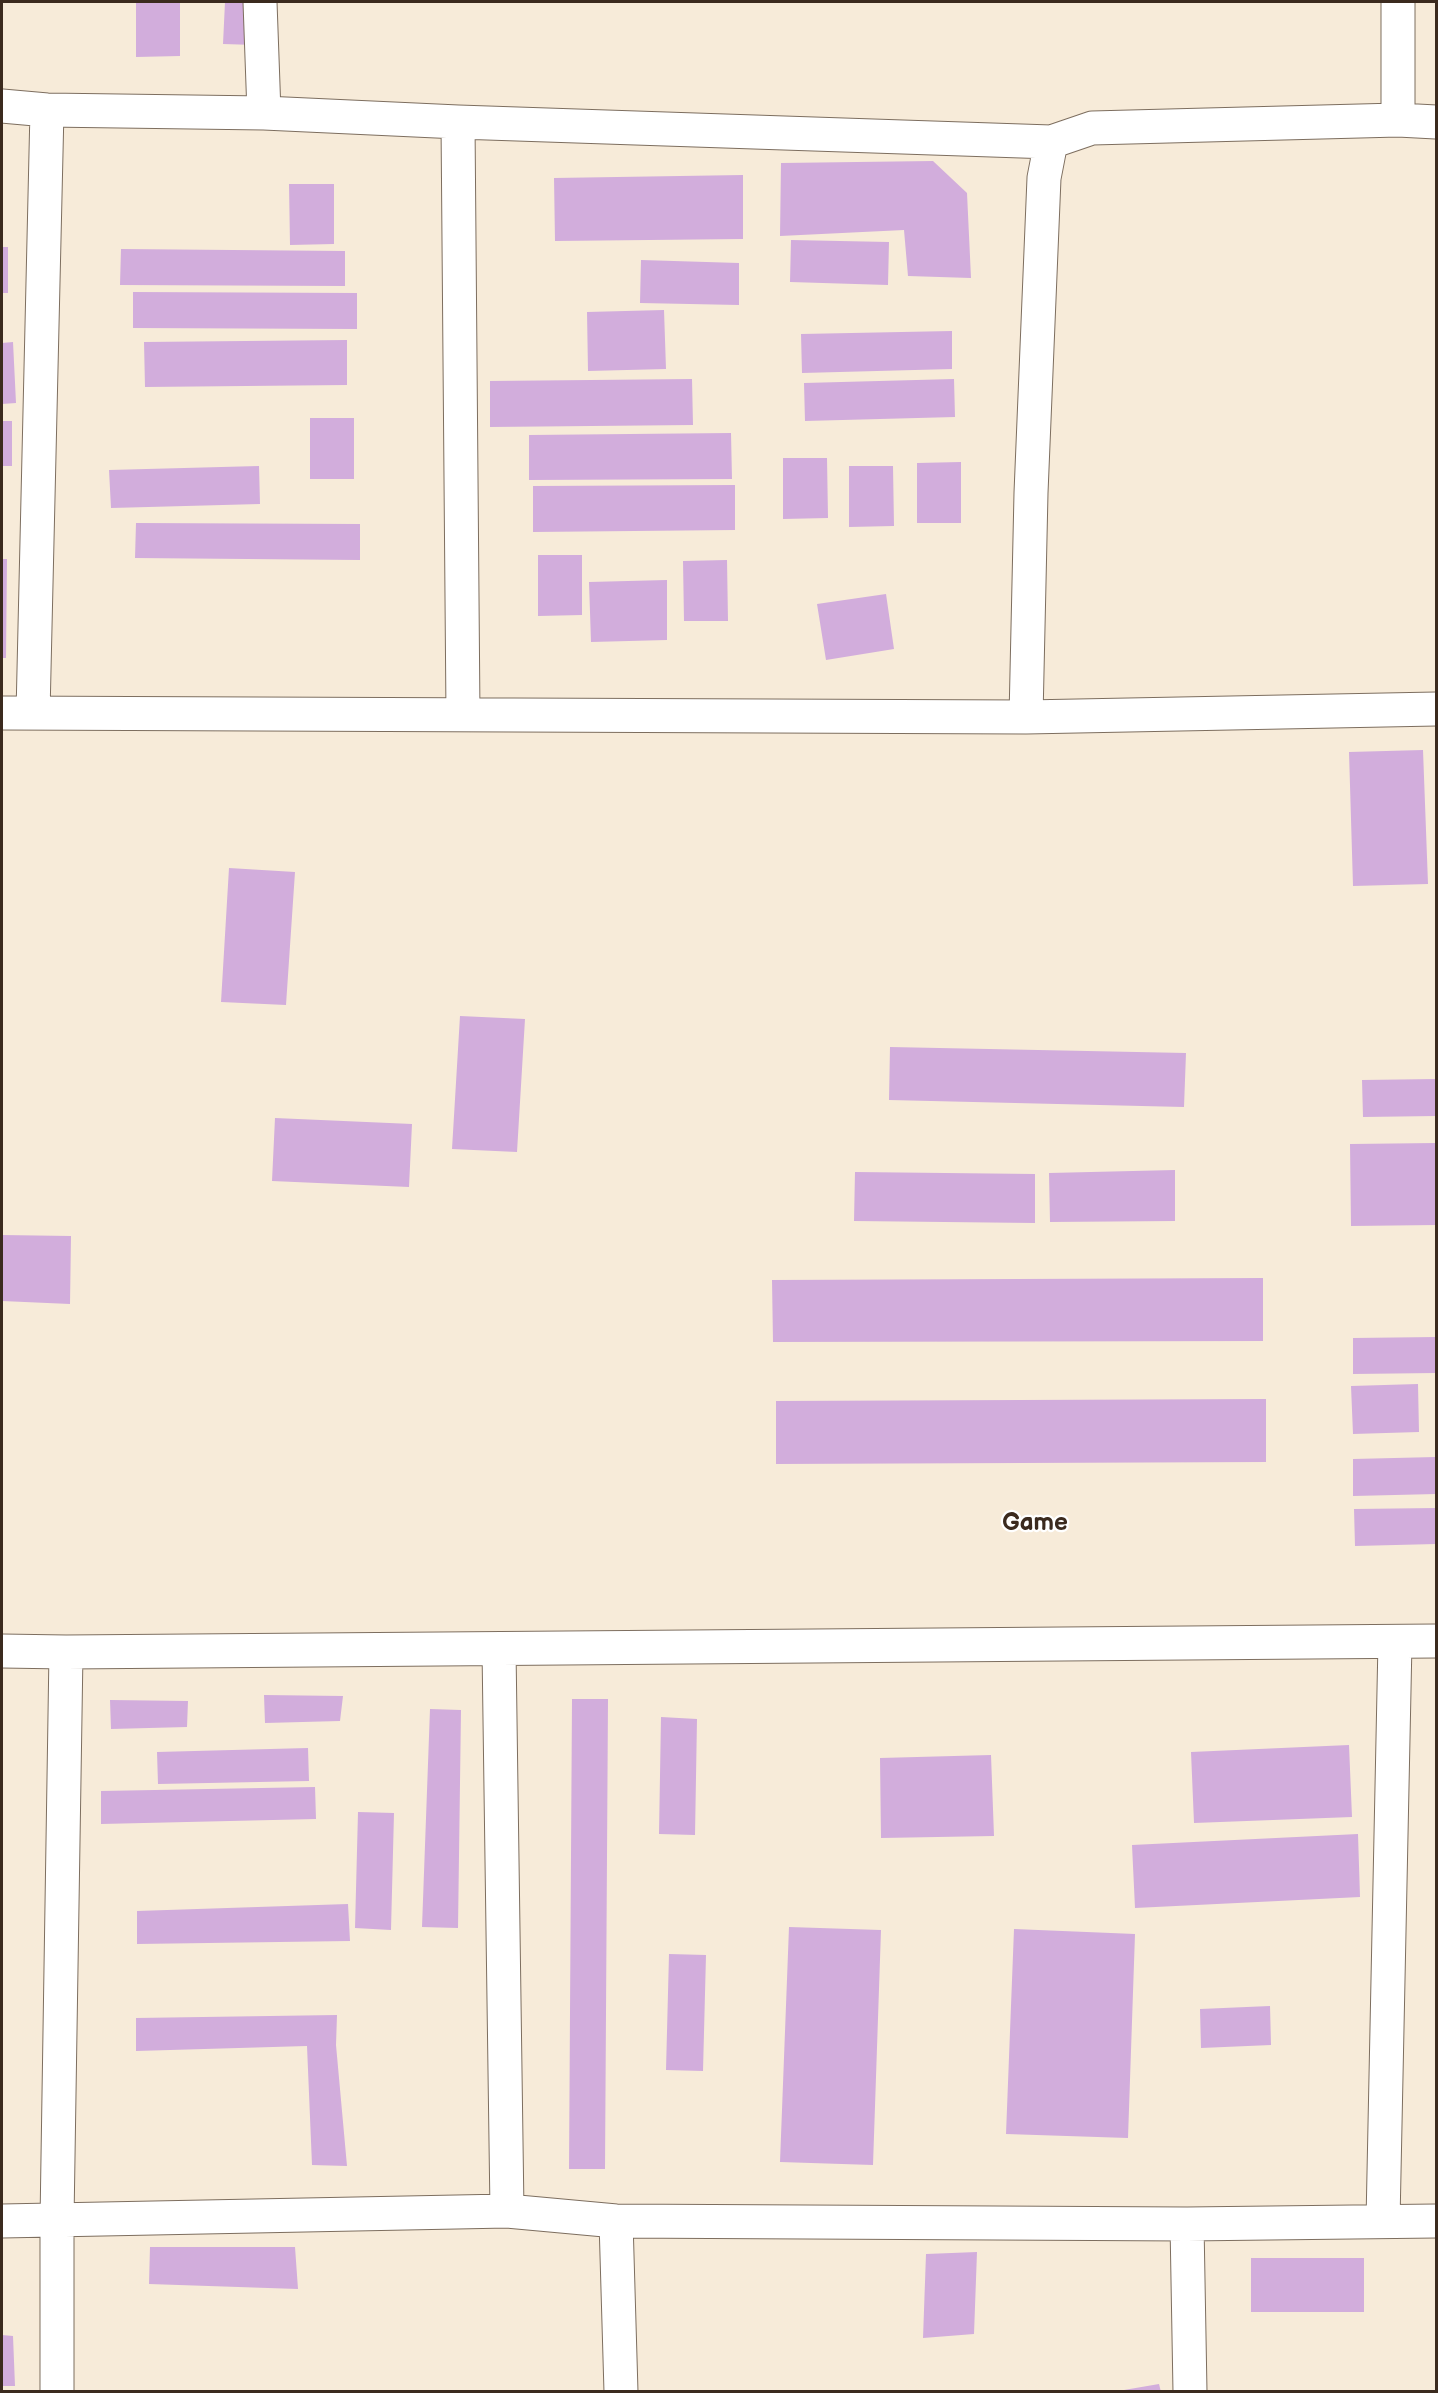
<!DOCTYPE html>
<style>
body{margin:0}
#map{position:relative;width:1438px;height:2393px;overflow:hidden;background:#f7ebd9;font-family:"Balsamiq Sans",sans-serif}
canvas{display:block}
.frame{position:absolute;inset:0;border:3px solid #3b2a1e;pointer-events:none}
</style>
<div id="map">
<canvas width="1438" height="2393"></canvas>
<div class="frame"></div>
</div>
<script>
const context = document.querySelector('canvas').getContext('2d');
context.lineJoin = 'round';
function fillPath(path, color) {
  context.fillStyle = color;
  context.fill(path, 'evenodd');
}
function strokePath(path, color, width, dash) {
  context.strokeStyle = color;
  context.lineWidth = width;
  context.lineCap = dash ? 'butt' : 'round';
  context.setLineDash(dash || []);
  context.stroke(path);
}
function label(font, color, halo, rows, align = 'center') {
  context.font = font + ' "Balsamiq Sans",sans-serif';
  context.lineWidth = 4.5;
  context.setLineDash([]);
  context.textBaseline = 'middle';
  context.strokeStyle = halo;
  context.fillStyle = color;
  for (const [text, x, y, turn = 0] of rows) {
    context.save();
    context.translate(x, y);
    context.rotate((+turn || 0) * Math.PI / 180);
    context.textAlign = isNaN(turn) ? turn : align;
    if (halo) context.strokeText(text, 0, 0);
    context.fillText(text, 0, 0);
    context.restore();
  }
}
const building = new Path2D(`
 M 136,2 L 180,2 L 180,56 L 136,57 Z
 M 225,2 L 256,2 L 255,45 L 223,44 Z
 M 933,161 L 967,193 L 971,278 L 908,276 L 904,230 L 780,236 L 781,163 Z
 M 743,175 L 743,239 L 555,241 L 554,178 Z
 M 289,184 L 334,184 L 334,244 L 290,245 Z
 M 791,240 L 889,242 L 888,285 L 790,282 Z
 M 2,247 L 8,247 L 8,293 L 2,293 Z
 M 121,249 L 345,251 L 345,286 L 120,285 Z
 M 641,260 L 739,263 L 739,305 L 640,303 Z
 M 133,292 L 357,293 L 357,329 L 133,328 Z
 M 664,310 L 666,369 L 588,371 L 587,312 Z
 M 952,331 L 952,369 L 802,373 L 801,334 Z
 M 347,340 L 347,385 L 145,387 L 144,342 Z
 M 13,342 L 16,403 L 2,404 L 2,343 Z
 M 692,379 L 693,425 L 490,427 L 490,381 Z
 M 954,379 L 955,417 L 805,421 L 804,383 Z
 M 310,418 L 354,418 L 354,479 L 310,479 Z
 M 2,421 L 12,421 L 12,466 L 2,466 Z
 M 731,433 L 732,479 L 529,480 L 529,435 Z
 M 783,458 L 827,458 L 828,518 L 783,519 Z
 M 961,462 L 961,523 L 917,523 L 917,463 Z
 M 259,466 L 260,504 L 111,508 L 109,470 Z
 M 849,466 L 893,466 L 894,526 L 849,527 Z
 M 735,485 L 735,530 L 533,532 L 533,486 Z
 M 136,523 L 360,524 L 360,560 L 135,558 Z
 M 538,555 L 582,555 L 582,615 L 538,616 Z
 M 2,559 L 7,559 L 6,658 L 2,658 Z
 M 727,560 L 728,621 L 684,621 L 683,561 Z
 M 667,580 L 667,640 L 591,642 L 589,582 Z
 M 886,594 L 894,649 L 826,660 L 817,604 Z
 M 1423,750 L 1428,884 L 1353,886 L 1349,752 Z
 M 229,868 L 295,872 L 286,1005 L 221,1002 Z
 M 460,1016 L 525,1019 L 517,1152 L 452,1149 Z
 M 890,1047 L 1186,1053 L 1184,1107 L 889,1100 Z
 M 1436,1079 L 1436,1116 L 1363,1117 L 1362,1080 Z
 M 275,1118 L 412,1124 L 409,1187 L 272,1181 Z
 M 1436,1143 L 1436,1225 L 1351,1226 L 1350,1144 Z
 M 1175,1170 L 1175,1221 L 1050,1222 L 1049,1173 Z
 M 855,1172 L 1035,1174 L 1035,1223 L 854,1221 Z
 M 2,1235 L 71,1236 L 70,1304 L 2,1301 Z
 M 1263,1278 L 1263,1341 L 773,1342 L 772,1280 Z
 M 1436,1337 L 1436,1373 L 1353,1374 L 1353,1338 Z
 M 1418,1384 L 1419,1432 L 1353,1434 L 1351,1386 Z
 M 1266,1399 L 1266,1462 L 776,1464 L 776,1401 Z
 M 1436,1457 L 1436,1494 L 1353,1496 L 1353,1459 Z
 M 1436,1508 L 1436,1544 L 1355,1546 L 1354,1509 Z
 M 264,1695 L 343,1696 L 340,1721 L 265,1723 Z
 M 572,1699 L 608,1699 L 605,2169 L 569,2169 Z
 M 110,1700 L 188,1701 L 187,1727 L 111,1729 Z
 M 430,1709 L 461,1710 L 458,1928 L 422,1927 Z
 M 661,1717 L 697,1719 L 695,1835 L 659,1834 Z
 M 1349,1745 L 1352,1817 L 1194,1823 L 1191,1752 Z
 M 308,1748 L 309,1781 L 158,1784 L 157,1752 Z
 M 991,1755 L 994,1836 L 881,1838 L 880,1758 Z
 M 315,1787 L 316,1819 L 101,1824 L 101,1791 Z
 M 358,1812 L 394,1813 L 391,1930 L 355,1928 Z
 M 1358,1834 L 1360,1897 L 1135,1908 L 1132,1845 Z
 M 348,1904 L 350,1941 L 137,1944 L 137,1911 Z
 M 789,1927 L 881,1930 L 873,2165 L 780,2162 Z
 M 1014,1929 L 1135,1934 L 1128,2138 L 1006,2134 Z
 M 669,1954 L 706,1955 L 703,2071 L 666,2070 Z
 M 1270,2006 L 1271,2045 L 1201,2048 L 1200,2009 Z
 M 337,2015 L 336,2045 L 347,2166 L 312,2165 L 307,2046 L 136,2051 L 136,2018 Z
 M 150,2247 L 295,2247 L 298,2289 L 149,2284 Z
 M 977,2252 L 974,2334 L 923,2338 L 926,2254 Z
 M 1251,2258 L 1364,2258 L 1364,2312 L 1251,2312 Z
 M 2,2335 L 13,2336 L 15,2386 L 2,2386 Z
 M 1159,2384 L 1161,2392 L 1124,2392 L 1124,2390 Z`);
const street = new Path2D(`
 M 260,2 L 264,113
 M 2,106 L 47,110 L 264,113 L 458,122 L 1051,142
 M 1398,120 L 1398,2
 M 458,122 L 463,715
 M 2,713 L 1026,717 L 1031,493 L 1044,178 L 1051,142 L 1092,128 L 1398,120 L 1436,122
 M 33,713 L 47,110
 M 1026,717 L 1436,709
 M 499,1649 L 507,2211
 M 2,1651 L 66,1652 L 1436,1641
 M 2,2221 L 507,2211 L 616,2221 L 1187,2224 L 1436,2221
 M 616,2221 L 621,2392
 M 1383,2221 L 1395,1642
 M 1187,2224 L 1190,2392
 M 57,2392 L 57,2220 L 66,1652`);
const quarterNames = [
 ["Game",1035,1524]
];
fillPath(building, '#d2addc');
strokePath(street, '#7d6e5f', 35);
strokePath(street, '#fff', 33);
label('bold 24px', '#3b2a1e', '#fff', quarterNames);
</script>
